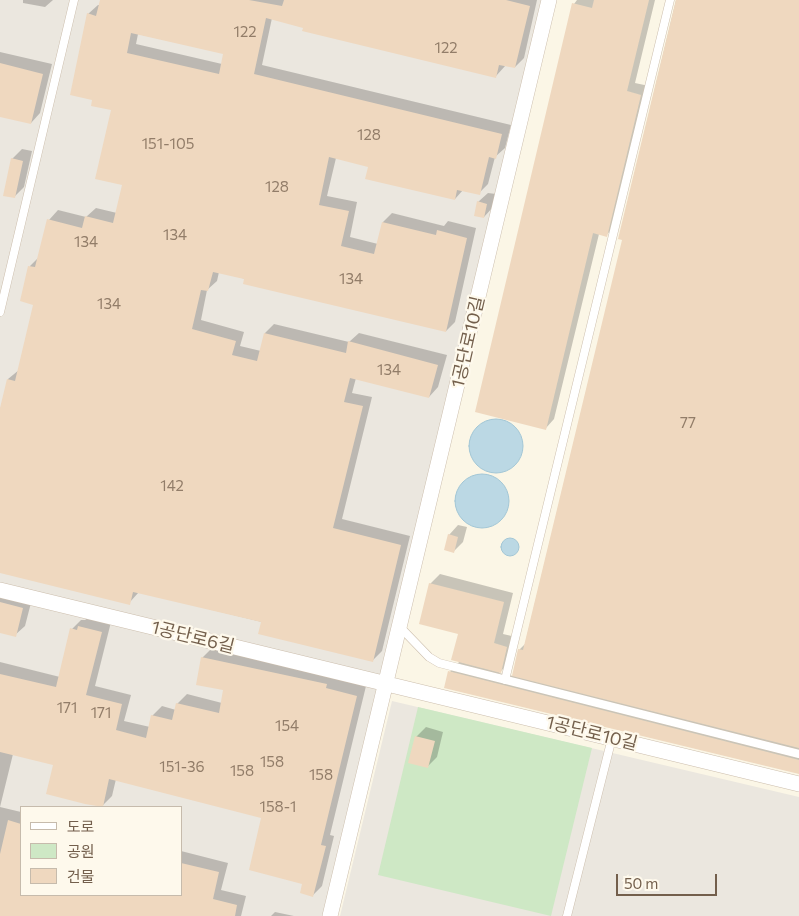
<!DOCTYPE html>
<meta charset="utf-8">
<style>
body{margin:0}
#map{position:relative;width:799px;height:916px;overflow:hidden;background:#fbf6e6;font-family:Commissioner,"Noto Sans KR",sans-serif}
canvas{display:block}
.legend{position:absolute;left:20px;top:806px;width:162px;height:90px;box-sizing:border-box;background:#fef9ec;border:1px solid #c6bbac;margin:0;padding:6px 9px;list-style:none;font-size:15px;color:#735f4c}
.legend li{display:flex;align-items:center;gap:10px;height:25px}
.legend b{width:25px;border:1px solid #c6bbac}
.scale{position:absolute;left:616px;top:874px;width:101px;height:22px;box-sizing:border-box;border:2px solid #735f4c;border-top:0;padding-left:6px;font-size:15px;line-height:18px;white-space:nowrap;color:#735f4c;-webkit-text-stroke:4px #fef9ec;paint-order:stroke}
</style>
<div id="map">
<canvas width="799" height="916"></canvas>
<ul class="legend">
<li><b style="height:6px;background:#fff"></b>도로</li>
<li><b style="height:14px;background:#cee8c5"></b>공원</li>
<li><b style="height:14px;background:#efd8bf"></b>건물</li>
</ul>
<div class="scale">50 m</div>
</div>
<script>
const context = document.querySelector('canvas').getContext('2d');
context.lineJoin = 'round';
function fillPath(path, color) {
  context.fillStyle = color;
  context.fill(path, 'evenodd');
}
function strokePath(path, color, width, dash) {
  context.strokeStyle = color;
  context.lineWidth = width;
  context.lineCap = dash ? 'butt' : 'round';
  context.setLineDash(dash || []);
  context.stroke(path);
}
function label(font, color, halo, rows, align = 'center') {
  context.font = font + ' Commissioner,"Noto Sans KR",sans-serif';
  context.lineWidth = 4.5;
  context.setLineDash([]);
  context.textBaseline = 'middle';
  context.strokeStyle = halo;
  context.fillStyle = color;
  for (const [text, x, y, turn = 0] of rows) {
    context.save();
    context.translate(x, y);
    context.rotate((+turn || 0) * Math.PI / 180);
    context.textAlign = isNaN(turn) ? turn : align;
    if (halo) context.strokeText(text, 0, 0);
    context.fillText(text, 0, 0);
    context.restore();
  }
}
const industrial = new Path2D(`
 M 0,0 L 549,0 L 330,916 L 0,916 ZM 21,807 L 181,807 L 181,895 L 21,895 Z
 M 392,701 L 799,797 L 799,916 L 340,916 Z`);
const green = new Path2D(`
 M 418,707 L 592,748 L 551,916 L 378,875 Z`);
const water = new Path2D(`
 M469 446a27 27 0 1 1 54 0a27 27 0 1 1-54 0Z
 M455 501a27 27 0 1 1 54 0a27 27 0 1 1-54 0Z
 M501 547a9 9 0 1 1 18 0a9 9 0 1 1-18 0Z`);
const shadow = new Path2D(`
 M 23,0 L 53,0 L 45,7 L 23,3 Z
 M 101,0 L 537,0 L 524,58 L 515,67 L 506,65 L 496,76 L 272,18 L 262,65 L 511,125 L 505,148 L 495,157 L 488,184 L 479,193 L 463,190 L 455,199 L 369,166 L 336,158 L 327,196 L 357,202 L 350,237 L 378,244 L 383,222 L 392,213 L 444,226 L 448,221 L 476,228 L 455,322 L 446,331 L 219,272 L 217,281 L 207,290 L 201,320 L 244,332 L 240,346 L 261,351 L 265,333 L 274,324 L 349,342 L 359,333 L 447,355 L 438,387 L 429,397 L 356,378 L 352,393 L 372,397 L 342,519 L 410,536 L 382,651 L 372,661 L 262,622 L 139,592 L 129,603 L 0,572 L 0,411 L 8,379 L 19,370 L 35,304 L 30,266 L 39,257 L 49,220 L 58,210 L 86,217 L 96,208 L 117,213 L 123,184 L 112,109 L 93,99 L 88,14 L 98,5 L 100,5 ZM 138,34 L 224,53 L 222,64 L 136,44 Z
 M 577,0 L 655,0 L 635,83 L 649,86 L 615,227 L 606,235 L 599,234 L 554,419 L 546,428 L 574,4 Z
 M 676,0 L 799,0 L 799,773 L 450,672 L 460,661 L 459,633 L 430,584 L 440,574 L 513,593 L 503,634 L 516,637 L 510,662 L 499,673 L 513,676 L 519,650 L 525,644 L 623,239 L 619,238 Z
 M 0,52 L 52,64 L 40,113 L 31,123 L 0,115 Z
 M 22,149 L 32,151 L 24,187 L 14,197 L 12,159 Z
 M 488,193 L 496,194 L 493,207 L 484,217 L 478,202 Z
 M 458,525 L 467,527 L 463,542 L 454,551 L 449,535 Z
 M 0,591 L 32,599 L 25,626 L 15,635 L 0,631 Z
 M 89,617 L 111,622 L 95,686 L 131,695 L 124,721 L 150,727 L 152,716 L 162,706 L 176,710 L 177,704 L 187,694 L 222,703 L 225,689 L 202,658 L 212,648 L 366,686 L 330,835 L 334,836 L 322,886 L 313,895 L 263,817 L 116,779 L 112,796 L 102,806 L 55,764 L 13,754 L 0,807 L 21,812 L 21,895 L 181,895 L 181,851 L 228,863 L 221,890 L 246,896 L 241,916 L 0,916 L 0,662 L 60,677 L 72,629 L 81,620 L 85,620 Z
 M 426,727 L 443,732 L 437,757 L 427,767 L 416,737 Z
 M 275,912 L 294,916 L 271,916 Z`);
const building = new Path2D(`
 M 100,0 L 249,0 L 282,6 L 284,0 L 506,0 L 530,6 L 515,68 L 499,65 L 496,78 L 302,31 L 303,28 L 266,18 L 254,74 L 502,134 L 496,159 L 489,157 L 480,195 L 457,190 L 455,200 L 365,179 L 368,167 L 329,157 L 319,205 L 349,211 L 341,246 L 374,254 L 382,222 L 436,235 L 437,230 L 467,238 L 446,332 L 243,284 L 244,279 L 213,272 L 208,291 L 201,290 L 192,329 L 236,341 L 232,355 L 257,361 L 264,333 L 346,353 L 348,341 L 438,365 L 429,398 L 350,378 L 344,402 L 363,406 L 333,528 L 401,545 L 373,662 L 258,634 L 261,622 L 133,592 L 130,605 L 0,573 L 0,408 L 7,379 L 15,381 L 33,305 L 20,301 L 28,266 L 35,267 L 47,219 L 82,228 L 85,216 L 113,223 L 122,185 L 95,179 L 111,110 L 91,106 L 92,100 L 70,95 L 87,13 L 96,16 ZM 131,33 L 223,54 L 219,74 L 127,53 Z
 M 594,0 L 649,0 L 627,91 L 641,95 L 607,237 L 593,233 L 546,430 L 475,412 L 572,3 L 592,8 Z
 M 676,0 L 799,0 L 799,748 L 512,676 L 518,649 L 523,650 L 622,240 L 618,239 Z
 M 0,63 L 43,74 L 31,124 L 0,117 Z
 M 11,158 L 23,161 L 15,198 L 3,196 Z
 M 477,201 L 487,204 L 484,218 L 474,216 Z
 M 448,534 L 458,537 L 454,553 L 444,550 Z
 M 429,583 L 504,602 L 494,643 L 507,647 L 501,673 L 451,660 L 458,634 L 419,624 Z
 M 0,602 L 23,608 L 16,637 L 0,633 Z
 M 78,626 L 102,632 L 86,695 L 122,704 L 116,730 L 146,738 L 151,715 L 172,720 L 176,703 L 219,713 L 223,690 L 196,685 L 201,657 L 327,684 L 326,688 L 357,696 L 321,845 L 326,846 L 313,897 L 300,893 L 302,884 L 249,870 L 261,818 L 109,779 L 103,807 L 85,804 L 46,794 L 53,765 L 0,752 L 0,674 L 56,687 L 70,628 L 77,630 Z
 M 448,671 L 799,760 L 799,774 L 444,688 Z
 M 415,736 L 435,741 L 428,768 L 408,763 Z
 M 8,820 L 21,824 L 21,895 L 181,895 L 181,863 L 219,872 L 213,899 L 237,905 L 235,916 L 0,916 L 0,854 Z`);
const lane = new Path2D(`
 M 0,312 L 74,0
 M 400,627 L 429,657 L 439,663 L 799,754
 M 505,680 L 670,0
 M 567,916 L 612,738`);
const street = new Path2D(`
 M 0,590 L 799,784
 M 330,916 L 549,0`);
const numberNames = [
 ["122",245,32],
 ["122",446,48],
 ["128",369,135],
 ["151-105",168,144],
 ["128",277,187],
 ["134",175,235],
 ["134",86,242],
 ["134",351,279],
 ["134",109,304],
 ["134",389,370],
 ["77",688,423],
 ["142",172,486],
 ["171",67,708],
 ["171",101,713],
 ["154",287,726],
 ["158",272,762],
 ["151-36",182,767],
 ["158",242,771],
 ["158",321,775],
 ["158-1",278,807]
];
const streetNames = [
 ["1공단로10길",468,342,-77],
 ["1공단로6길",193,637,14],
 ["1공단로10길",592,733,14]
];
fillPath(industrial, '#ebe7df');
fillPath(green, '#cee8c5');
fillPath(water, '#bbd8e4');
strokePath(water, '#a2c6d5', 1);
fillPath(shadow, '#0003');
fillPath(building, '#efd8bf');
strokePath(lane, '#ccbead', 9);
strokePath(street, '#ccbead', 16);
strokePath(lane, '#fff', 8);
strokePath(street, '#fff', 15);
label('15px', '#927d69', null, numberNames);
label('18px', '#735f4c', '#fef9ec', streetNames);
</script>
